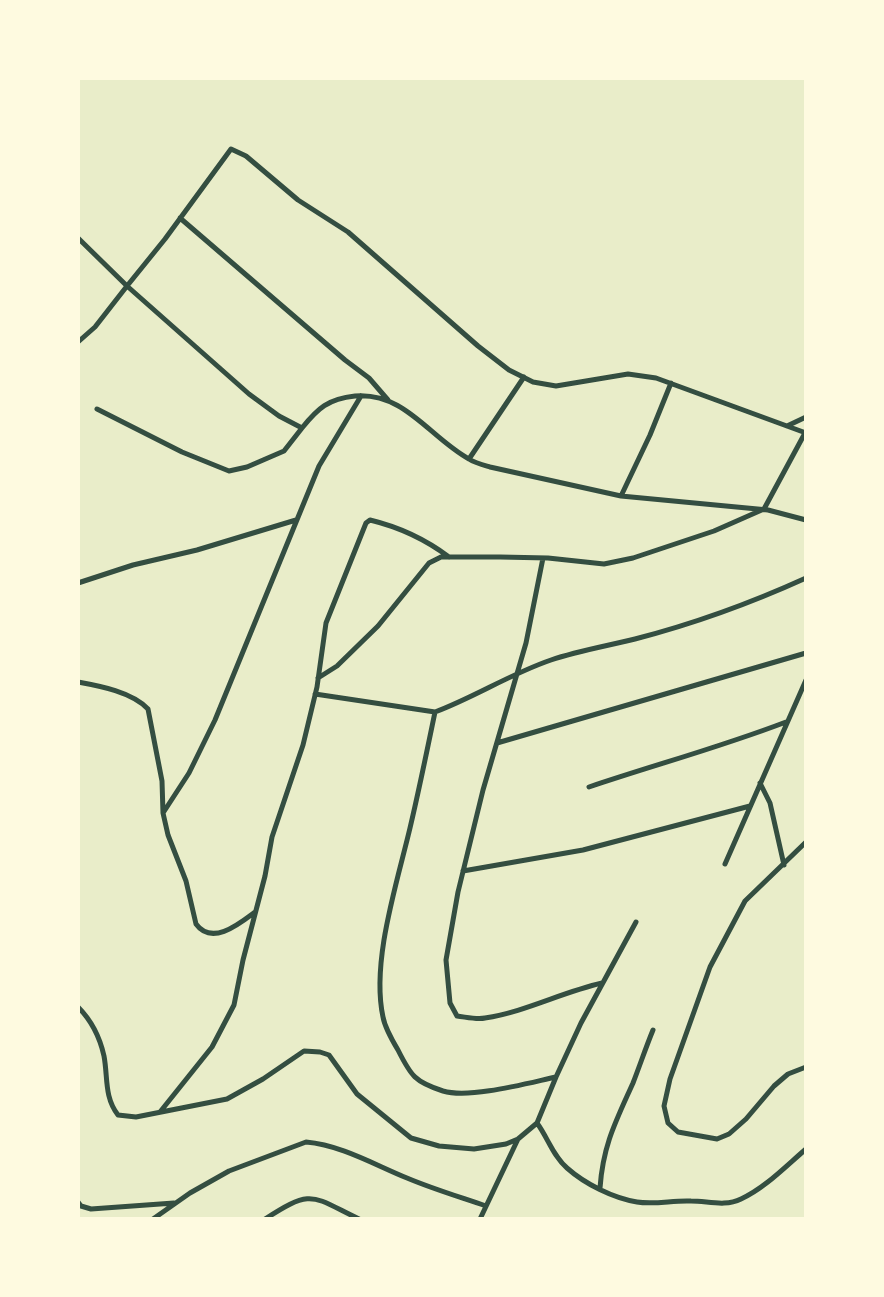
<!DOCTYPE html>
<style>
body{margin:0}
#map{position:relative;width:884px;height:1297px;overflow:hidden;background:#e9edc9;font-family:Helvetica,sans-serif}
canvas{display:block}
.frame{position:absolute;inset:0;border:80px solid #fefae0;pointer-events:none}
</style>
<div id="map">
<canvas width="884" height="1297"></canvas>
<div class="frame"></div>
</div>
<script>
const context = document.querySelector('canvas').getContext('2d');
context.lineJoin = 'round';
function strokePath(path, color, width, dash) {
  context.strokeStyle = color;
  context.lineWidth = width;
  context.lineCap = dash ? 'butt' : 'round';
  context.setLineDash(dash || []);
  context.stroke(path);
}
const minor = new Path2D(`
 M 180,218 L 345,360 L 369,378 L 388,400
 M 78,238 L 127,286 L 95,327 L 78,342
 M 97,409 L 182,452 L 229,471 L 247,467 L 284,451 L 302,428
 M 787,426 L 806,417
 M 806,433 L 656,378 L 628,374 L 556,386 L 533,382 L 509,370 L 478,346 L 348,232 L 298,200 L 246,156 L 231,149 L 165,239 L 127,286 L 249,394 L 279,416 L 302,428 C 318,408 328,399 355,396 C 405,392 429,437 469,459 C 475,463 483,465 490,467 L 621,496 L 768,510 L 806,520
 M 469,459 L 524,377
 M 621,496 L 650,435 L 671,383
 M 543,558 L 526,643 L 483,790 L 458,892 L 446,960 L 450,1003 L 457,1016 C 466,1017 477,1020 485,1018 C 525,1012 562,992 602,983
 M 78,583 L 133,565 L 197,550 L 296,520
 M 318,678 L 337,666 L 378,626 L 429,563 L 441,557 L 500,557 L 548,558 L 604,564 L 633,558 L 714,531 L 764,509 L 805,433
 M 78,682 C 100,686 132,692 148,709 L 162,781 L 163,813 L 189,773 L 215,720 L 319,466 L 361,396
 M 315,694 L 435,712 C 427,751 419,790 410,828 C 397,883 371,962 383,1017 C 385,1028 392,1040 398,1050 C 411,1076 415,1082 443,1091 C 470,1099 528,1083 556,1077 L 581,1023 L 636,922
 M 435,712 C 475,697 510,674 551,660 C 578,651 607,646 635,639 C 693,624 751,603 806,578
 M 497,743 L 806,653
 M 760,783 L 770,803 L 784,865
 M 589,787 C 654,765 721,747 786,722
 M 163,813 L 168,835 L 186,881 L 196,924 C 212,946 239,924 255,912
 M 806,842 L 745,901 L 710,967 L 670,1079 L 664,1106 L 668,1123 L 678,1132 L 717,1139 L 729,1134 L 746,1119 L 774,1086 L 788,1074 L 806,1067
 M 725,864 L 806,680
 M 463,871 L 583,850 L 750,806
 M 78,1007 C 91,1020 100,1038 104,1056 C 108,1077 104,1097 118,1115 L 136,1117 L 227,1099 L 263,1079 L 304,1051 L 320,1052 L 329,1055 L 357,1094 L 411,1138 L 439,1146 L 474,1149 L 506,1144 L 518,1139
 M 160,1112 L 212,1047 L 234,1005 L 243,960 L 265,876 L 272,837 L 303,745 L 317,687 L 326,623 L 366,523 L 370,520 C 399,527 425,539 449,557
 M 537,1123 C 548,1138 553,1156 567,1168 C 585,1184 613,1198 637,1202 C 655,1205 673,1200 691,1201 C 708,1201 725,1207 741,1199 C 765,1188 786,1166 806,1149
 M 600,1188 C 603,1145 616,1121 633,1083 C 640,1065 646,1047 653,1030
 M 78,1202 L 81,1206 L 91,1209 L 174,1203
 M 153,1219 L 190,1193 L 229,1171 L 306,1142 C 341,1145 375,1165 407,1178 C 433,1189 460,1197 486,1206
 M 265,1219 C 313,1188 311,1196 359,1219
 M 480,1219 L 518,1139 L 537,1123 L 556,1077`);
strokePath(minor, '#344e41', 5);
</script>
